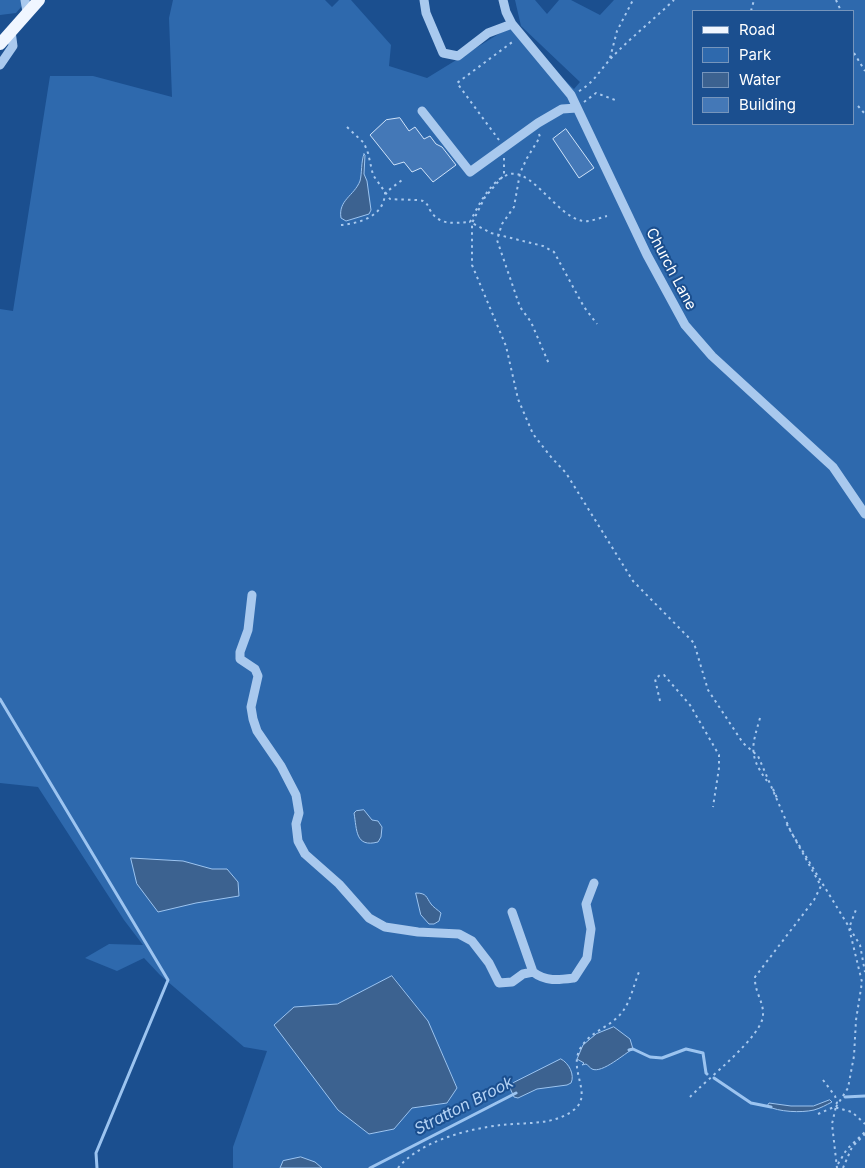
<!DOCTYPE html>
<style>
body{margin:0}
#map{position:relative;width:865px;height:1168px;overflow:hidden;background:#1b4f8f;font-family:Inter,sans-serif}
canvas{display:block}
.legend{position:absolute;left:692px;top:10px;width:162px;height:115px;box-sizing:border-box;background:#1b4f8f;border:1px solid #7695bc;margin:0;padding:6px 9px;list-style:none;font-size:15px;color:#fff}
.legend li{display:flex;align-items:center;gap:10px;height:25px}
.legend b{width:25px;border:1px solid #7695bc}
</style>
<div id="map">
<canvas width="865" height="1168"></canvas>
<ul class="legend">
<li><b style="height:6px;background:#f0f6ff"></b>Road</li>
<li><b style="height:14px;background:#2e69ad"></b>Park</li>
<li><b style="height:14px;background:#3c6290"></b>Water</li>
<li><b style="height:14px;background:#4478b7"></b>Building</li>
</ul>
</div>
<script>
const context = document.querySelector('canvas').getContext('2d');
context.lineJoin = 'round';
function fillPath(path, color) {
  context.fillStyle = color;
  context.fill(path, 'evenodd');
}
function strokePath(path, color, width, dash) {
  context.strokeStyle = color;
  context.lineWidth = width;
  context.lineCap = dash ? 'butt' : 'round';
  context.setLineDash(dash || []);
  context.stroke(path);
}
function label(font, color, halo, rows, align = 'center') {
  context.font = font + ' Inter,sans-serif';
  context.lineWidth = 4;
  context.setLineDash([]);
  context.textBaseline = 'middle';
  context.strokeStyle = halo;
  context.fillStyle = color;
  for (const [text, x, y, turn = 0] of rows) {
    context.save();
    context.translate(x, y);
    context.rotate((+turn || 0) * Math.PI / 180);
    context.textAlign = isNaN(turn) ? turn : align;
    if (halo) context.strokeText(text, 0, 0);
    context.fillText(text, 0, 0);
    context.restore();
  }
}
const green = new Path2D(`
 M 0,0 L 27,0 L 16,13 L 0,15 Z
 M 173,0 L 325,0 L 332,7 L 339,0 L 351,0 L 391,45 L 389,66 L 427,78 L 510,27 L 574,89 L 580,82 L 521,26 L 515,0 L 535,0 L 547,14 L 559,0 L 571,0 L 600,15 L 614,0 L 865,0 L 865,1168 L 233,1168 L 233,1147 L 267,1051 L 244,1047 L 160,975 L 144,958 L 117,971 L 85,958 L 109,944 L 143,945 L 124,920 L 38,787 L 0,783 L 0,309 L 13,311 L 50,76 L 93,76 L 172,97 L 169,18 ZM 694,11 L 854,11 L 854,124 L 694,124 ZM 393,976 L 428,1021 L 457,1087 L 448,1103 L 412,1108 L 394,1129 L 294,1007 L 337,1004 Z`);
const water = new Path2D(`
 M 364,154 L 365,155 L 364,174 L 367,181 L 371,210 L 369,214 L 346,221 L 341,218 C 338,200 354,196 360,181 C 362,174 361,161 364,154 Z
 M 364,810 L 372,820 L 378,821 L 382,827 L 381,837 L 378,842 C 355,848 357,830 354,813 L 356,811 Z
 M 131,858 L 183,861 L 212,869 L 227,869 L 238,882 L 239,896 L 196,903 L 158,912 L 137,884 Z
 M 416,893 C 427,893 426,897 431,904 C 433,907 438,910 441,913 L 439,921 L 434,924 L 429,924 L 421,915 Z
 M 392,976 L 428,1021 L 457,1088 L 447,1103 L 412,1108 L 394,1129 L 369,1134 L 338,1110 L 274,1025 L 294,1007 L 337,1004 Z
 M 614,1027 L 630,1039 L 633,1049 C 625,1053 602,1074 592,1069 C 590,1068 588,1065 586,1064 L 582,1065 L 584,1063 L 577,1059 L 583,1045 L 596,1034 Z
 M 561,1059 C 569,1063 575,1075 571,1083 L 567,1085 L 537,1089 L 518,1098 L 514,1097 L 510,1088 L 513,1083 Z
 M 830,1100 L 832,1102 C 826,1105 821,1108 814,1110 C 801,1113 779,1112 767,1106 L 769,1103 L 791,1106 L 813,1106 Z
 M 301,1157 L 315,1162 L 322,1168 L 280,1168 L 283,1161 Z`);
const stream = new Path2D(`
 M 0,699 L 168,980 L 96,1153 L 97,1168
 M 629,1050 L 633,1049 L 650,1057 L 662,1058 L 686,1049 L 703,1053 L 706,1073 L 707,1074
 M 714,1078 L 751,1103 L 771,1107
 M 845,1097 L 865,1096
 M 370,1168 L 516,1093`);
const building = new Path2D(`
 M 400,118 L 409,131 L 415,127 L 424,139 L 430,136 L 436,144 L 442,147 L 456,165 L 433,182 L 421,168 L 412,172 L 404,162 L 394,165 L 370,135 L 386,120 Z
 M 566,129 L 594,168 L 579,178 L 553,139 Z`);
const path = new Path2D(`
 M 836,0 L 841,11
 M 751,11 L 754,0
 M 854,53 L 865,71
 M 610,58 L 617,31 L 633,0
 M 579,91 C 594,83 602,67 614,55 C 633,36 654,19 674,0
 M 584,102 L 596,93 L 618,101
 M 858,106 L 865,114
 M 347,127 L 364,143 L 368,153 L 373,175 L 390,199 C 399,200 415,199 423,201 C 427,203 428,206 430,210 C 439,226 454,223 470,222
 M 539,134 L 540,137 L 527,158 L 520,173 L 514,207 L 502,224 L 497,240 L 520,307 L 531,322 L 549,364
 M 499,140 L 457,83 L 515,40
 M 504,158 L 504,175 L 485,197 L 472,223 L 472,265 L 506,346 L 518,399 L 533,434 L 551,457 L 566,473 L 633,581 L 694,643 L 708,690 L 743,743 L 758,756 L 791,832 L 860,945 L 865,972
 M 505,176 C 529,162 556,217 583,221 C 591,222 599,218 607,216
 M 501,178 C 487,188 478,206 470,222 L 491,233 L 543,246 L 554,252 L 584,307 L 597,324
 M 341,225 C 361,223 384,216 385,193 L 402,180
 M 660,701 L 655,679 L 660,675 L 664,675 L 690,705 L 719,755 L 719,768 L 713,807
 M 760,718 C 752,746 748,755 767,781
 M 773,789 L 777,798
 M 823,1080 L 835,1096 L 837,1102 L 832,1124 L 837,1168
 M 690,1097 C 706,1080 763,1036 763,1015 C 764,1002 754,991 755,977 L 814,900 L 821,886 L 785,821
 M 836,1107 L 848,1088 L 854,1056 L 856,1020 L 862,982 L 849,928 L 857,907
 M 818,1114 L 834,1107 L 852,1112 L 865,1124
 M 838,1164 L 847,1149 L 865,1132
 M 398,1168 C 420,1141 468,1129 501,1125 C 526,1122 554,1126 575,1109 C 592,1094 570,1072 579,1051 C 588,1031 611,1028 623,1011 C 631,1000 634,984 639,972
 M 843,1168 L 852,1147 L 865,1134`);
const minor = new Path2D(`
 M 25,0 L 27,12
 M 424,0 L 426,13 L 443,53 L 458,56 L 488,33 L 512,24
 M 503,0 L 506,12 L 512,24 L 571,95 L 647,255 L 685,325 L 712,356 L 833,467 L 865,514
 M 0,65 L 13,46 L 11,31
 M 422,111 L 470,172 L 538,123 L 562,109 L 577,108
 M 252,595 L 248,630 L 240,652 L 240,659 L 255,669 L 258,676 L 251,707 L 253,719 L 257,731 L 281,766 L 296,795 L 299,813 L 296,824 L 298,841 L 305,854 L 339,884 L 369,918 L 385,927 L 418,932 L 459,934 L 472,941 L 489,963 L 499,983 L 512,982 L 523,974 L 533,972
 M 512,912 L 533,972 C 546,982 559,980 574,978 L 587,958 L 588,950 L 591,929 L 586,904 L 594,883`);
const major = new Path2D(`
 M 0,44 L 39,0`);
const streetNames = [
 ["Church Lane",671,269,62]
];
const waterNames = [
 ["Stratton Brook",464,1106,-27]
];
fillPath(green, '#2e69ad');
fillPath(water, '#3c6290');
strokePath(water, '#9cc4f0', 1);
strokePath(stream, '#9cc4f0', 3);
fillPath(building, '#4478b7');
strokePath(building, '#cfe3fa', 1);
strokePath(path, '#a9c9ee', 2, [2.5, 4]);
strokePath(minor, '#a9c9ee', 9);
strokePath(major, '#f0f6ff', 12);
label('15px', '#fff', '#1b4f8f', streetNames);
label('italic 16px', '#b5d3f5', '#1b4f8f', waterNames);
</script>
